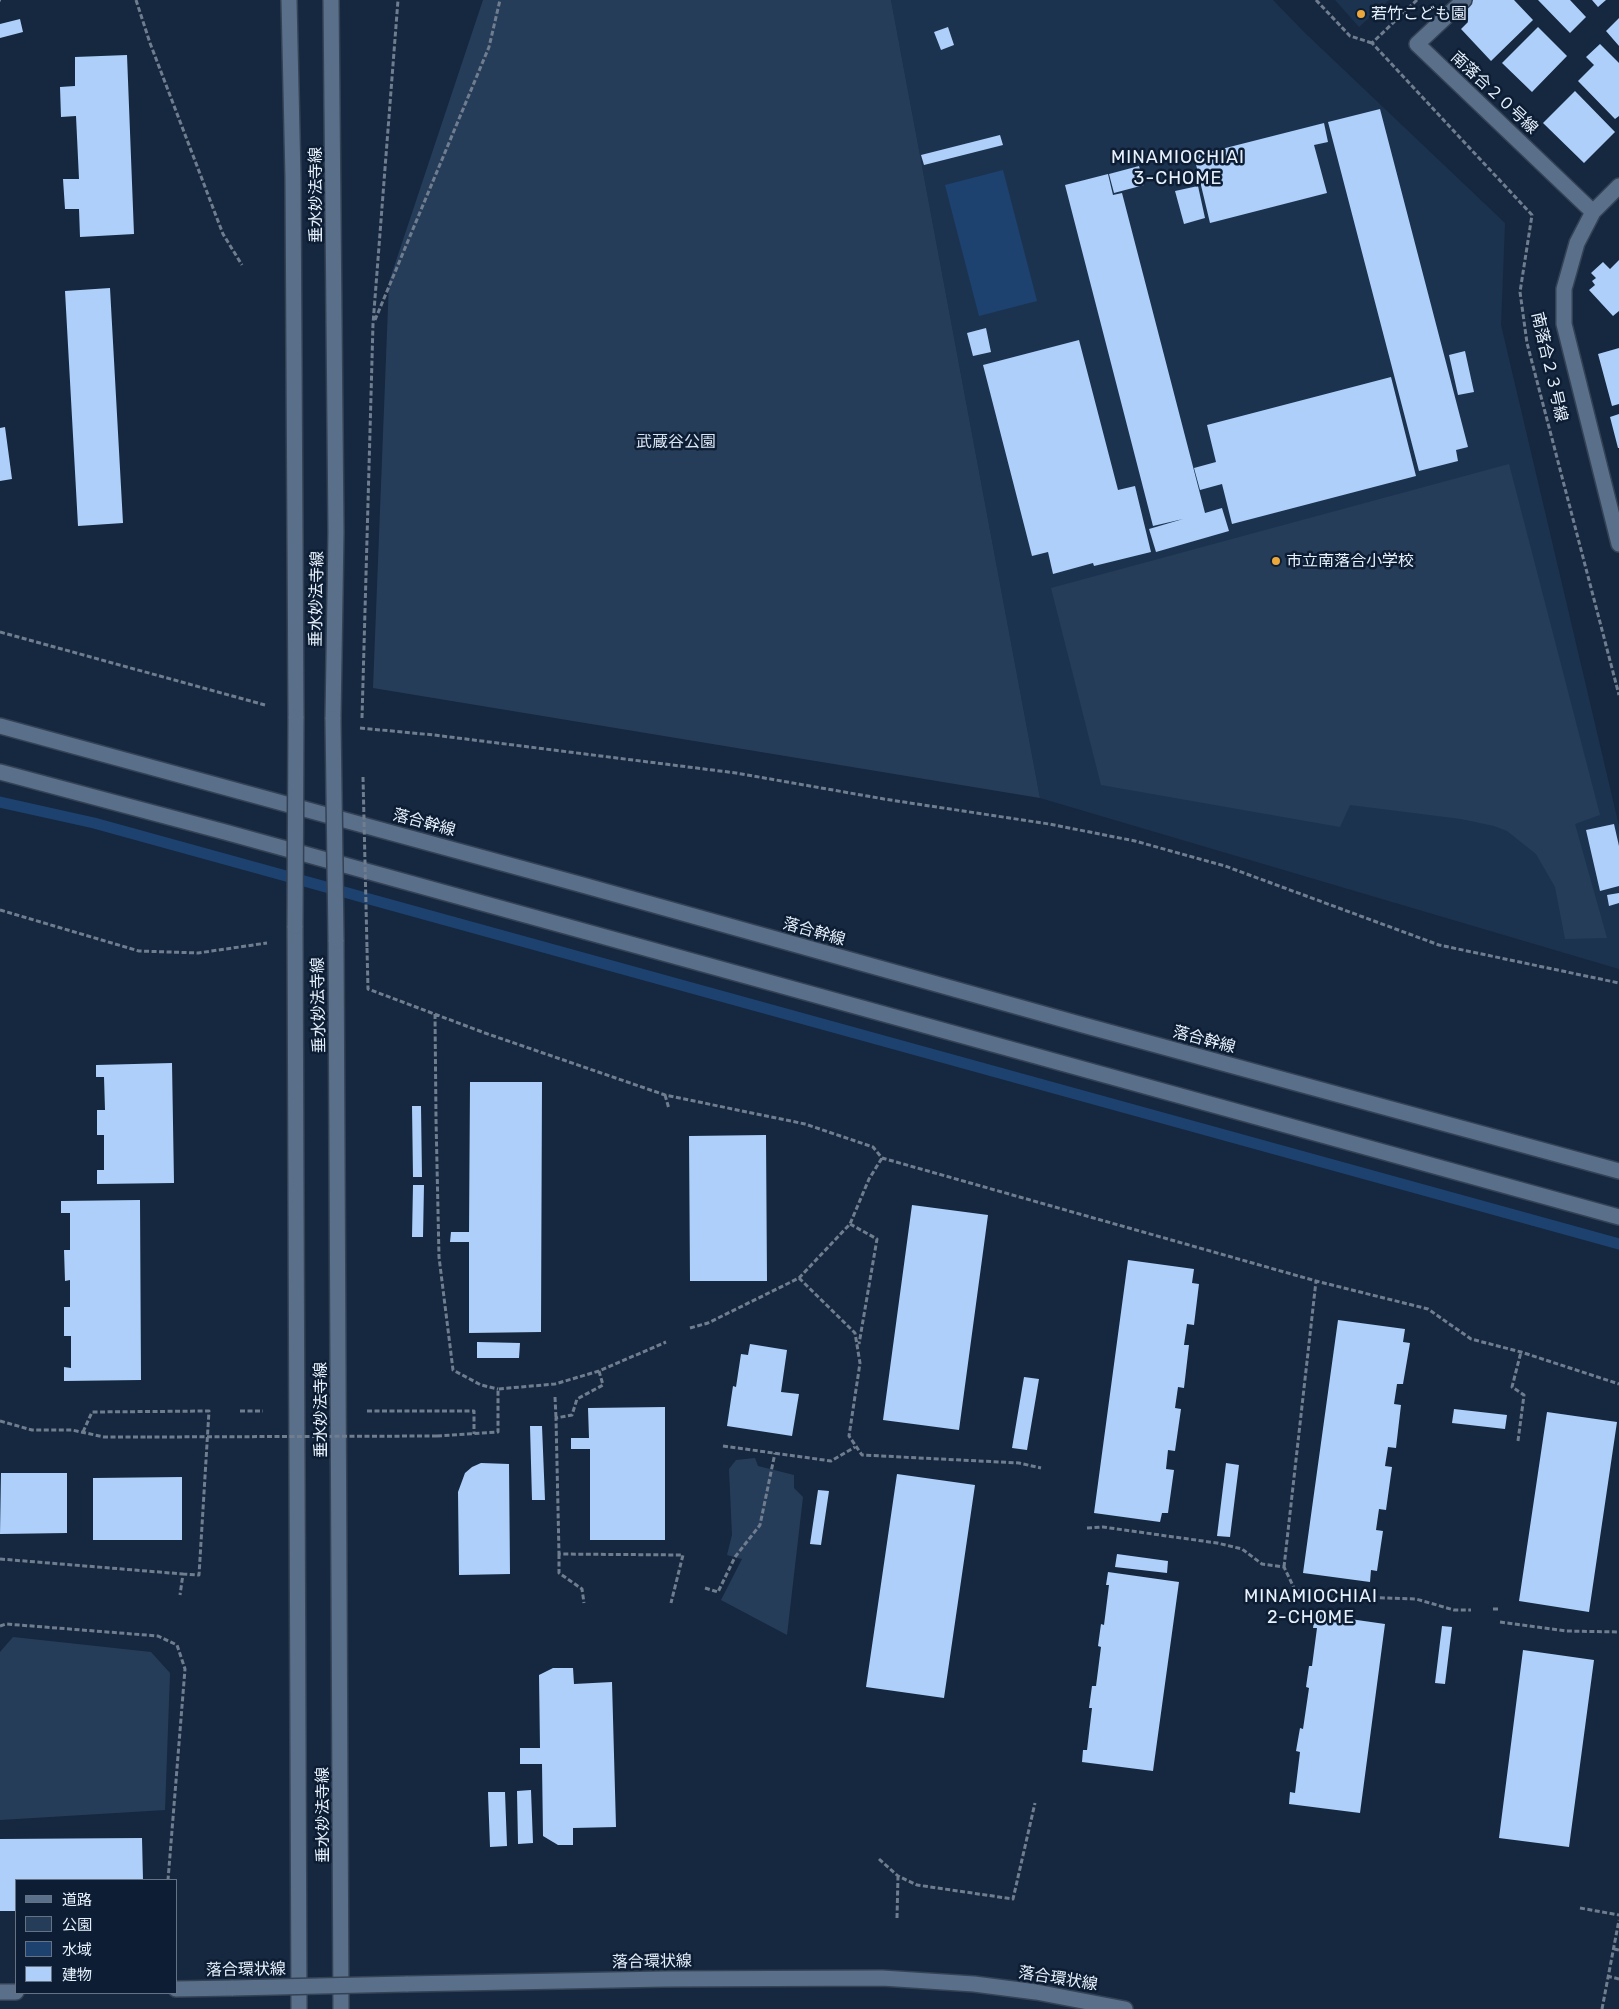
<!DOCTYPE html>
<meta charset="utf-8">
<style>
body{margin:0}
#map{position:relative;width:1619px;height:2009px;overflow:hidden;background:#16283f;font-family:Rubik,"Noto Sans JP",sans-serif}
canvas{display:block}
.legend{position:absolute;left:15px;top:1879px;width:162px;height:115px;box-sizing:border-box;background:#0d1e34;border:1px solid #647284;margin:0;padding:6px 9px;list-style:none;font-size:15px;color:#e7f1fd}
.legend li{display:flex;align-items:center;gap:10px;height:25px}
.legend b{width:25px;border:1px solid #647284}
</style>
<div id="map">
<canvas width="1619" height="2009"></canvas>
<ul class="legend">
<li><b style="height:6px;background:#5a6f89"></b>道路</li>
<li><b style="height:14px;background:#263d5a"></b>公園</li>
<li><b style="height:14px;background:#1d4270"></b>水域</li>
<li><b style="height:14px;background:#adcffa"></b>建物</li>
</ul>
</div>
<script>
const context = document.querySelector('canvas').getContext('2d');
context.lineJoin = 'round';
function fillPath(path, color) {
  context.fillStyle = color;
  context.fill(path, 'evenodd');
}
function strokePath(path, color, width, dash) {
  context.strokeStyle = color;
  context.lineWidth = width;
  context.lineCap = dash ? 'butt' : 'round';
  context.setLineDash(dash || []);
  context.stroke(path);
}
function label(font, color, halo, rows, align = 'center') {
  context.font = font + ' Rubik,"Noto Sans JP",sans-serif';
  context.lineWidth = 5;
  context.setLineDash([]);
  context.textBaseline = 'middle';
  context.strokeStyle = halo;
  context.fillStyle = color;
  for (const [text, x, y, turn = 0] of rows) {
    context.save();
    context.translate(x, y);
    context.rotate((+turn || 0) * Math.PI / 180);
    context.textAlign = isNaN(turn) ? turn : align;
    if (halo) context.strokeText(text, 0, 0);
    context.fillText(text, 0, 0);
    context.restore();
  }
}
const built = new Path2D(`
 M 891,0 L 1273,0 L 1304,32 L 1505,223 L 1501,325 L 1619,826 L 1619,969 L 1040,798 Z
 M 1335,0 L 1389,0 L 1359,27 Z`);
const green = new Path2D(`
 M 483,0 L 891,0 L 1040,798 L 373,688 L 389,282 Z
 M 1509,464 L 1600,815 L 1575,824 L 1607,938 L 1565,939 L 1555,887 L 1536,854 L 1507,831 L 1494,826 L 1461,819 L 1350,805 L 1340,827 L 1101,785 L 1051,588 Z
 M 755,1458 L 758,1466 L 794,1475 L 794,1488 L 803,1497 L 787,1635 L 721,1600 L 742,1559 L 727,1555 L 732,1535 L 729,1469 L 736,1460 Z
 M 13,1637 L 151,1652 L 170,1673 L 165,1810 L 0,1820 L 0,1652 Z`);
const water = new Path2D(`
 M 1003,170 L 1037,301 L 979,316 L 945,185 Z`);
const stream = new Path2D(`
 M 0,802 L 94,823 L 1619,1244`);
const building = new Path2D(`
 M 1473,0 L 1514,0 L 1533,20 L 1491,61 L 1461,29 L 1468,22 L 1459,13 Z
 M 1538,0 L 1570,0 L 1586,17 L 1570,33 Z
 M 1592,0 L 1606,0 L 1598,7 Z
 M 1619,18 L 1619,46 L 1606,31 Z
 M 20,19 L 23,32 L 0,38 L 0,24 Z
 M 948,27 L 954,45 L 941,50 L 934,32 Z
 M 1538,27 L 1567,56 L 1532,92 L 1502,63 Z
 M 1600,44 L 1619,63 L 1619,116 L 1615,119 L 1578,81 L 1594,65 L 1586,57 Z
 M 127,55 L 134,234 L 80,237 L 79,209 L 65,209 L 63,179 L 79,179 L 76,116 L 61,117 L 60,87 L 75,86 L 75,57 Z
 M 1575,91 L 1615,132 L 1584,163 L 1543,123 Z
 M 1380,109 L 1468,447 L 1456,450 L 1458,461 L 1419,471 L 1328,122 Z
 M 1324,123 L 1328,142 L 1314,145 L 1327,193 L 1210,223 L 1194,156 Z
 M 1000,135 L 1003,145 L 924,165 L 921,155 Z
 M 1139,166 L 1144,185 L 1114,193 L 1109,174 Z
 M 1108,174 L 1113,195 L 1122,193 L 1205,513 L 1222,508 L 1229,531 L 1156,552 L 1149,529 L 1183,519 L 1153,526 L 1065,185 Z
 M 1198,186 L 1205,218 L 1184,224 L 1175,191 Z
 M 1619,260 L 1619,311 L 1613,316 L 1589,290 L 1595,285 L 1592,281 L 1596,278 L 1591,273 L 1603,262 L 1610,269 Z
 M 110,288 L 123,523 L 78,526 L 65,291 Z
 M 986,328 L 991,352 L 973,356 L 967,333 Z
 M 1079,340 L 1118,490 L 1135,486 L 1151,552 L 1094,566 L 1093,563 L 1053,574 L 1048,552 L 1032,556 L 983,365 Z
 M 1619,348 L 1619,404 L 1612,406 L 1598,354 Z
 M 1465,351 L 1474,392 L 1458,395 L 1449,355 Z
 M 1391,377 L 1416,476 L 1232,524 L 1222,484 L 1200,490 L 1194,468 L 1216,462 L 1207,425 Z
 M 1619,414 L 1619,448 L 1618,448 L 1610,417 Z
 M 5,427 L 12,479 L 0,481 L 0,428 Z
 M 1614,824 L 1619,846 L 1619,886 L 1600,891 L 1586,830 Z
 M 1619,893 L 1619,903 L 1609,906 L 1607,895 Z
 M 172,1063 L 174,1183 L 97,1184 L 97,1170 L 104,1170 L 104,1135 L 97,1135 L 97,1110 L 105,1110 L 104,1077 L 96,1077 L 96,1065 Z
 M 470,1082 L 542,1082 L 541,1332 L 469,1333 L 469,1242 L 450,1242 L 451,1232 L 469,1232 Z
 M 412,1106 L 421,1106 L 422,1177 L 413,1177 Z
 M 766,1135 L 767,1281 L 690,1281 L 689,1136 Z
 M 413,1185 L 424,1185 L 423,1237 L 412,1237 Z
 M 140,1200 L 141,1380 L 64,1381 L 64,1367 L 71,1368 L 71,1336 L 64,1336 L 64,1307 L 70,1307 L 70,1280 L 65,1281 L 64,1250 L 70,1250 L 70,1213 L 61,1213 L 61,1201 Z
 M 912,1205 L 988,1215 L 959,1430 L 883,1420 Z
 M 1128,1260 L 1194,1269 L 1192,1283 L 1199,1284 L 1194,1325 L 1187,1324 L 1184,1345 L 1189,1345 L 1184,1388 L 1178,1387 L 1175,1408 L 1181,1409 L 1175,1451 L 1168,1450 L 1166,1469 L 1174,1470 L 1168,1513 L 1162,1513 L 1160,1522 L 1094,1513 Z
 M 1338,1320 L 1405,1329 L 1403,1342 L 1410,1343 L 1403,1384 L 1397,1384 L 1394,1404 L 1401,1405 L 1396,1448 L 1388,1447 L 1385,1466 L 1392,1467 L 1386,1510 L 1379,1509 L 1376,1530 L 1383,1531 L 1377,1571 L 1371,1570 L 1370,1582 L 1303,1573 Z
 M 477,1342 L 520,1343 L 519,1358 L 477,1358 Z
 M 750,1344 L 787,1350 L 781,1392 L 799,1394 L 792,1436 L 727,1426 L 733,1386 L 736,1387 L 741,1354 L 748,1355 Z
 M 1024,1377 L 1039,1379 L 1027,1450 L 1012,1448 Z
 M 665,1407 L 665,1540 L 590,1540 L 590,1449 L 571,1449 L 571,1438 L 589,1438 L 588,1408 Z
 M 1454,1409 L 1507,1415 L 1505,1429 L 1452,1423 Z
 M 1547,1412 L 1617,1422 L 1589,1612 L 1519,1601 Z
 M 530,1426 L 542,1426 L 545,1500 L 532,1500 Z
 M 481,1463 L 509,1464 L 510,1574 L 459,1575 L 458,1492 L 465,1473 L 472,1467 Z
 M 1226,1463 L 1239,1465 L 1230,1537 L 1217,1536 Z
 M 1,1473 L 67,1473 L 67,1533 L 0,1534 Z
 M 897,1474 L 975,1485 L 944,1698 L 866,1687 Z
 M 182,1477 L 182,1540 L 93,1540 L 93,1478 Z
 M 818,1490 L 829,1491 L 821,1545 L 810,1544 Z
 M 1117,1554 L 1168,1561 L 1167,1573 L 1115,1567 Z
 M 1108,1572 L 1179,1582 L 1153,1771 L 1082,1762 L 1083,1750 L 1087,1750 L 1092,1708 L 1089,1708 L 1092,1686 L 1096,1686 L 1101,1647 L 1098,1646 L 1101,1624 L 1104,1625 L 1109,1585 L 1106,1585 Z
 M 1315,1614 L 1385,1624 L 1360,1813 L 1289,1804 L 1290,1792 L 1295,1793 L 1300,1752 L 1296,1751 L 1300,1728 L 1303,1729 L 1309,1688 L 1306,1687 L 1309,1666 L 1312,1666 L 1317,1628 L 1313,1628 Z
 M 1442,1626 L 1452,1627 L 1445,1684 L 1435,1683 Z
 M 1523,1650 L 1594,1660 L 1569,1847 L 1499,1838 Z
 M 553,1668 L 573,1668 L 574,1684 L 612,1682 L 616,1827 L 573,1828 L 573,1845 L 558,1845 L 543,1836 L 542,1764 L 520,1764 L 520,1748 L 540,1748 L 539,1675 Z
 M 531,1790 L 533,1843 L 518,1844 L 517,1791 Z
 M 488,1792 L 505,1792 L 507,1846 L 490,1847 Z
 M 142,1838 L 143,1880 L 16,1880 L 16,1911 L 0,1911 L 0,1839 Z`);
const path = new Path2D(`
 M 0,0 L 1,0
 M 136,0 L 150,43 L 223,234 L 242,265
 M 1316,0 L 1350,36 L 1372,43
 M 1417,0 L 1372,43 L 1532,215 L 1520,292 L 1527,343 L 1619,695
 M 375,320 L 489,47 L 500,0
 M 0,632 L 265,705
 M 362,718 L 373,324 L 398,0
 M 360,728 L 434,735 L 736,773 L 884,799 L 1049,824 L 1135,841 L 1225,866 L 1439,945 L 1619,983
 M 0,910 L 139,951 L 198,953 L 267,943
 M 367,948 L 368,989 L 485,1033 L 665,1095 L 805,1124 L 873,1147 L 882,1158 L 1316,1281 L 1428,1309 L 1471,1339 L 1521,1352 L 1619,1384
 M 435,1014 L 436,1119 L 439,1257 L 453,1370 L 481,1385 L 498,1389
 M 665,1095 L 669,1109
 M 850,1224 L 877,1239 L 859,1344
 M 799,1278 L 855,1333 L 860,1363 L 849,1436 L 862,1455 L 1019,1463 L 1041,1468
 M 690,1328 L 708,1323 L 799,1278 L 850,1224 L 869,1179 L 882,1158
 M 599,1371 L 603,1385 L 577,1399 L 572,1415 L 556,1418 L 559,1554 L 683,1555 L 671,1603
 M 555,1397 L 556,1418
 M 240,1411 L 263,1411
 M 367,1411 L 474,1411 L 474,1434
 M 0,1421 L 32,1430 L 72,1430 L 104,1437 L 147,1437
 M 83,1432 L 92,1412 L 209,1411 L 199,1575 L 183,1574
 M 437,1436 L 498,1432 L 498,1389 L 555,1384 L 599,1371 L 666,1342
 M 1518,1441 L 1524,1395 L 1512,1387 L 1521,1352
 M 723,1446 L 831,1461 L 855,1447
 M 1087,1528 L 1103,1527 L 1217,1543 L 1242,1549 L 1262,1564 L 1284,1567 L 1295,1590 L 1327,1596 L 1416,1599 L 1454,1610 L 1471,1610
 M 559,1554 L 559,1573 L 582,1589 L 584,1603
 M 0,1559 L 183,1574 L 180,1595
 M 1284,1567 L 1316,1281
 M 705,1588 L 718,1592 L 735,1557 L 760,1525 L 775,1453
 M 1493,1609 L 1499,1609
 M 1500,1622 L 1566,1631 L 1619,1632
 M 0,1626 L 6,1624 L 158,1636 L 177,1645 L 185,1669 L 168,1880
 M 879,1859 L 898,1876 L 917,1885 L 1013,1899 L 1035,1803
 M 1580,1908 L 1619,1915
 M 897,1918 L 898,1876
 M 1614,1949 L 1619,1950
 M 1607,1976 L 1619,1979
 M 1602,2009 L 1619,1920`);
const minor = new Path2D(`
 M 289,0 L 293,178 L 296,718
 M 331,0 L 336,532 L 333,719
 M 1464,0 L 1417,44 L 1593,212
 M 1619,186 L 1593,212 L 1577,243 L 1564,289 L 1564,324 L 1619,544
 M 0,726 L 579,884 L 1083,1025 L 1619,1171
 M 0,772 L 225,832 L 1619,1217
 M 295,926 L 299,2009
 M 336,940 L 341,2009
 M 406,1984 L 665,1979 L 882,1978 L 974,1984 L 1036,1992 L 1125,2009
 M 176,1989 L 233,1988
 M 0,1992 L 16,1992`);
const pathBridge = new Path2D(`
 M 363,777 L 367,948
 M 147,1437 L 437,1436`);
const minorBridge = new Path2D(`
 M 333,719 L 336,940
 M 295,926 L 296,718
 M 233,1988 L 406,1984`);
const markers = [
 [1361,14,5,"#eda83b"],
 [1276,561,5,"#eda83b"]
];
const poiNames = [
 ["若竹こども園",1371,14],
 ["市立南落合小学校",1286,561]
];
const streetNames = [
 ["南落合２０号線",1494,93,43],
 ["垂水妙法寺線",316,195,-90],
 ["南落合２３号線",1549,367,77],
 ["垂水妙法寺線",317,599,-89],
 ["落合幹線",424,823,15],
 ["落合幹線",814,932,16],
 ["垂水妙法寺線",319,1005,-91],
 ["落合幹線",1204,1040,15],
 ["垂水妙法寺線",321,1410,-90],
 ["垂水妙法寺線",323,1815,-90],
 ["落合環状線",652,1962,-1],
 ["落合環状線",246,1970,-1],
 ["落合環状線",1058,1979,9]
];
const parkNames = [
 ["武蔵谷公園",676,442]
];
const neighbourhoodNames = [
 ["MINAMIOCHIAI",1178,158],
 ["3-CHOME",1178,179],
 ["MINAMIOCHIAI",1311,1597],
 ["2-CHOME",1311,1618]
];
fillPath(built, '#1c334f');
fillPath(green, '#263d5a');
fillPath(water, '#1d4270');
strokePath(stream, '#1d4270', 11);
fillPath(building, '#adcffa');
strokePath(minor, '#344255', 18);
strokePath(path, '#6f7d8f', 3, [5, 2.5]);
strokePath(minor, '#5a6f89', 15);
strokePath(minorBridge, '#344255', 18, []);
strokePath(pathBridge, '#6f7d8f', 3, [5, 2.5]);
strokePath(minorBridge, '#5a6f89', 15);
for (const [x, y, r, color] of markers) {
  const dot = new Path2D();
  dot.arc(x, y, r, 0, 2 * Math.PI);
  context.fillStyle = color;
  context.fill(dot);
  strokePath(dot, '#0d1e34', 2);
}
label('16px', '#e7f1fd', '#0d1e34', poiNames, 'left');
label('16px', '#e7f1fd', '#0d1e34', streetNames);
label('16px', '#dae5f4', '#0d1e34', parkNames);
context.letterSpacing = '1px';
label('18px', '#e7f1fd', '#0d1e34', neighbourhoodNames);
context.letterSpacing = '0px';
</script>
